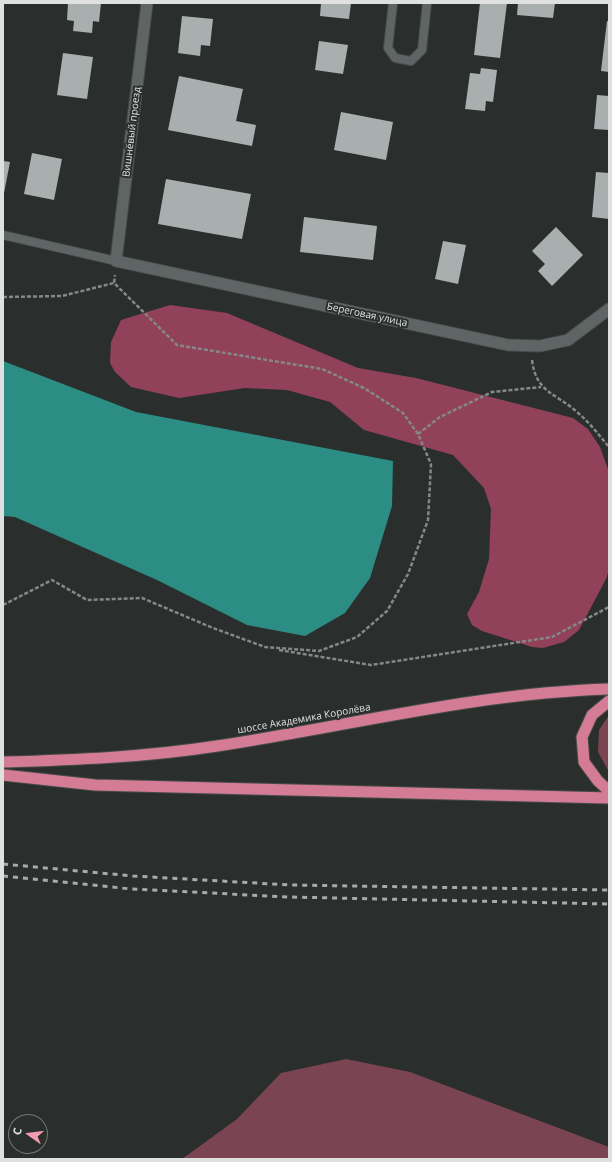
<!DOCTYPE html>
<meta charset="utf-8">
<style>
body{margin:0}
#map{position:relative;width:612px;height:1162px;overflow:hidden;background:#2a2f2e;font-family:"Open Sans",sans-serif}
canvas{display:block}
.frame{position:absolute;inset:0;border:4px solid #dee1e0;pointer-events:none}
.north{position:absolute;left:8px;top:1114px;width:40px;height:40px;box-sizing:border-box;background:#2a2f2e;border:1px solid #727675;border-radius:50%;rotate:284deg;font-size:11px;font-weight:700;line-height:16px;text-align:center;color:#dee1e0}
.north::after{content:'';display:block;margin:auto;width:14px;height:18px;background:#f29ab0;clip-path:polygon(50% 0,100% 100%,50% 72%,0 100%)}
</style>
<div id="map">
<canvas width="612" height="1162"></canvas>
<div class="frame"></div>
<div class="north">С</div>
</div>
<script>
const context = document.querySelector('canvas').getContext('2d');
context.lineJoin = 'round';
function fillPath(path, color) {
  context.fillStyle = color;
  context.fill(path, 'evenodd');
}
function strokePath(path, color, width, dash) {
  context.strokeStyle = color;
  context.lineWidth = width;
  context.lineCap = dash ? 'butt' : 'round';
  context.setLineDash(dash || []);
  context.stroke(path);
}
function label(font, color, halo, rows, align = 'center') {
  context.font = font + ' "Open Sans",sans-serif';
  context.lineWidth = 4;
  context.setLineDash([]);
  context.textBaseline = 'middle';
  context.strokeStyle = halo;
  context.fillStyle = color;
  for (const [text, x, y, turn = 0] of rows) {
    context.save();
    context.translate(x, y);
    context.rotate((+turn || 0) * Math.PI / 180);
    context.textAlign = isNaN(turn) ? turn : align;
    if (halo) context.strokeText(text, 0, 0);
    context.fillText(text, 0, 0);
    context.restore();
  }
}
const green = new Path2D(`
 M 609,715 L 609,772 L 598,752 L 599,730 Z
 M 346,1059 L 410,1072 L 609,1147 L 609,1159 L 182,1159 L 237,1119 L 281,1073 Z`);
const forest = new Path2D(`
 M 170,305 L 227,313 L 358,368 L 416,378 L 573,418 L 588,429 L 600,447 L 609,472 L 609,570 L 606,579 L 579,630 L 564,642 L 543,648 L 532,647 L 482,631 L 472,625 L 467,614 L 479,592 L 489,559 L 491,509 L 484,488 L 453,455 L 364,430 L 330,402 L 287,390 L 245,388 L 179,398 L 131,387 L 115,372 L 110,363 L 111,342 L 121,320 Z`);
const water = new Path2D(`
 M 3,361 L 136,412 L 393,461 L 392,506 L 370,578 L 345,613 L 305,636 L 247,625 L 157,580 L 15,517 L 3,516 Z`);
const building = new Path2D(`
 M 68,3 L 101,3 L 99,22 L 93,21 L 92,33 L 73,31 L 74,21 L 67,20 Z
 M 321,3 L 351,3 L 349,19 L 320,16 Z
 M 480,3 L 507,3 L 500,58 L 474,55 Z
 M 518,3 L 555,3 L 553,18 L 517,15 Z
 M 182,16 L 213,19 L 210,46 L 201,45 L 200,56 L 178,53 Z
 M 607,21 L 609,21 L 609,72 L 601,71 Z
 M 319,41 L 348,45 L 343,74 L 315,70 Z
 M 63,53 L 93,57 L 87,99 L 57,95 Z
 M 481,68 L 497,70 L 493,102 L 486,101 L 485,111 L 465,109 L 470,73 L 480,74 Z
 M 179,76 L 243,89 L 236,121 L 256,125 L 252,146 L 168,130 Z
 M 597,95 L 609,96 L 609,130 L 594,129 Z
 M 341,112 L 393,122 L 386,160 L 334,150 Z
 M 32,153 L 62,159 L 54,200 L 24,194 Z
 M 3,161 L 10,162 L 4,193 L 3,193 Z
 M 596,172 L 609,173 L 609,219 L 592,217 Z
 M 166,179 L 251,194 L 242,239 L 158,224 Z
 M 304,217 L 377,226 L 373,260 L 300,252 Z
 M 556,227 L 583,255 L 552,286 L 538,271 L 545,264 L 532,251 Z
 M 443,241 L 466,245 L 458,284 L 435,279 Z`);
const path = new Path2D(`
 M 3,297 L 62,296 L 114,283
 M 532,360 C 536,393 556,393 577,412 C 589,422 599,435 609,447
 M 418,434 L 440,417 L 492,392 L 541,387
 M 3,605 L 52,580 L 87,600 L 142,598 L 213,628 L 265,647 L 319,651 L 357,637 L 387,611 L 408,574 L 428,520 L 431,464 L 418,434 L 403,413 L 364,388 L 322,369 L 177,345 L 114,283 L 115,275
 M 279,650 L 371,665 L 552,637 L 609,607`);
const service = new Path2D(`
 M 393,3 L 388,48 L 395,58 L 411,61 L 422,50 L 427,3
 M 3,235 L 116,261`);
const minor = new Path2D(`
 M 147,3 L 116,261 L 508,345 L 540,346 L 568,340 L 609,309`);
const trunk = new Path2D(`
 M 609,701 L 592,715 L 582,737 L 584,762 L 598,781 L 609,791
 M 3,762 C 75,760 146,757 217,746 C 348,726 477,693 609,689
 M 3,775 L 95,785 L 609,798`);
const rail = new Path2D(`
 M 3,864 L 133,876 L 290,885 L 609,890
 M 3,876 L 131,889 L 289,897 L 609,904`);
const streetNames = [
 ["Вишнёвый проезд",132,132,-83],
 ["Береговая улица",367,315,12],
 ["шоссе Академика Королёва",304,719,-10]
];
fillPath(green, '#7a4452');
fillPath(forest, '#914159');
fillPath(water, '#2c8d84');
fillPath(building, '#a9afae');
strokePath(service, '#484c4b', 10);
strokePath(minor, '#484c4b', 13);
strokePath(trunk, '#484c4b', 13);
strokePath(path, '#848887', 2.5, [4, 2]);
strokePath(service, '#5f6464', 8);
strokePath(minor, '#5f6464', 11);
strokePath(trunk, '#d47c95', 11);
strokePath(rail, '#a8abaa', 3, [5, 5]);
label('10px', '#dee1e0', '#2a2f2e', streetNames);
</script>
